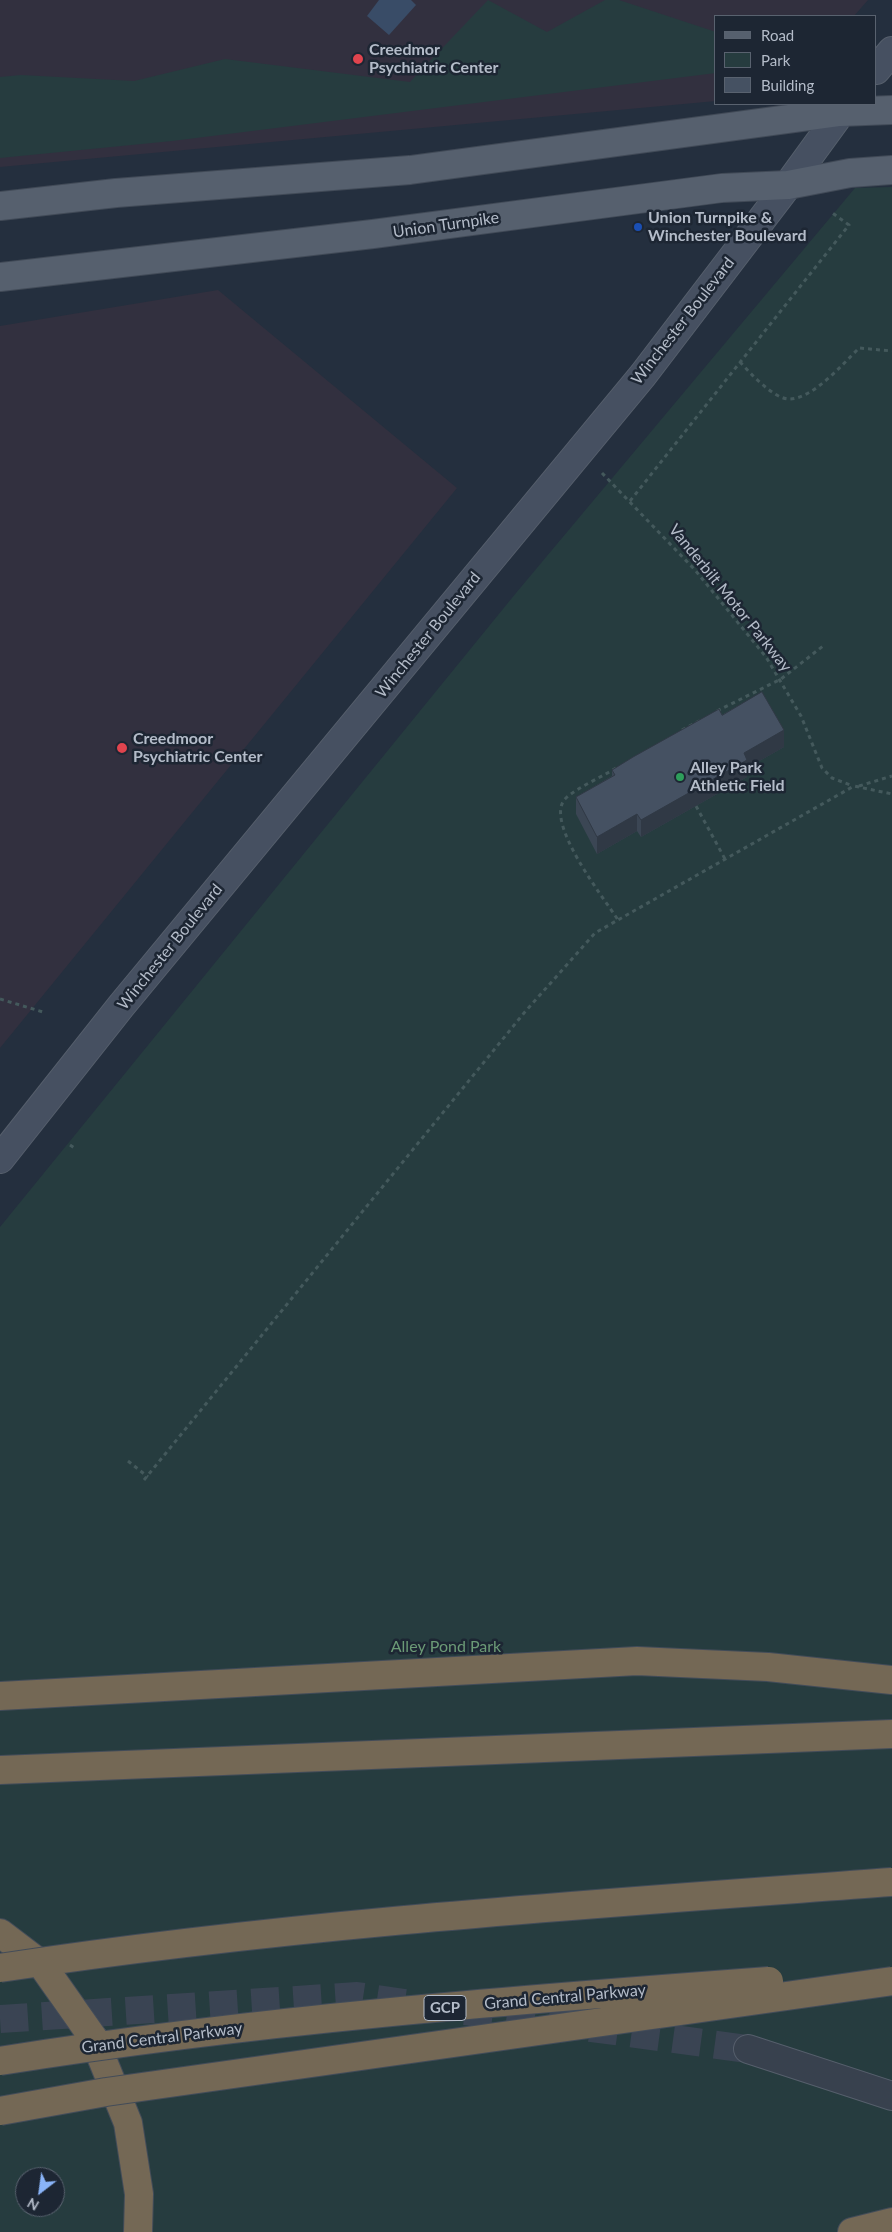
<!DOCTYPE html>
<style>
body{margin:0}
#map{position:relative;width:892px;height:2232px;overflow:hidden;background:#242f3e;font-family:Lato,sans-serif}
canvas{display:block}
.legend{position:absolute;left:714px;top:15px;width:162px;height:90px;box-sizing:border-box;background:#1d2633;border:1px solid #59626f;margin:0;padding:6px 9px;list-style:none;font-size:15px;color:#b4bcc9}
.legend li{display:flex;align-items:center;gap:10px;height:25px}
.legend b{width:25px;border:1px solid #59626f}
.north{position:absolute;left:15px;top:2167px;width:50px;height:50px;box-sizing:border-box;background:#1d2633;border:1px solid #59626f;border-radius:50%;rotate:210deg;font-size:14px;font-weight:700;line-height:20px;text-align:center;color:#b4bcc9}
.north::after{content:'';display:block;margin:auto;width:18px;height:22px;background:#8ab4f8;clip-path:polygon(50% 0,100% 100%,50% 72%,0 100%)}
</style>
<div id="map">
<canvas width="892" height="2232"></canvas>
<ul class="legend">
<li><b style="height:6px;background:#56606e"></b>Road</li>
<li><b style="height:14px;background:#263c3f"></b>Park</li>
<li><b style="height:14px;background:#455162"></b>Building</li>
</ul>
<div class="north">N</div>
</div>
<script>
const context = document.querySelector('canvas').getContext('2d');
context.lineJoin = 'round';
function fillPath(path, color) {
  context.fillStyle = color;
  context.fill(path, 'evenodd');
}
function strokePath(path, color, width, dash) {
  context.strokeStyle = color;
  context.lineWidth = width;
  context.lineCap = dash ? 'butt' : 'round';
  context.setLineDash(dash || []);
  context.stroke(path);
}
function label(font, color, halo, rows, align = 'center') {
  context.font = font + ' Lato,sans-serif';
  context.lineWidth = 5;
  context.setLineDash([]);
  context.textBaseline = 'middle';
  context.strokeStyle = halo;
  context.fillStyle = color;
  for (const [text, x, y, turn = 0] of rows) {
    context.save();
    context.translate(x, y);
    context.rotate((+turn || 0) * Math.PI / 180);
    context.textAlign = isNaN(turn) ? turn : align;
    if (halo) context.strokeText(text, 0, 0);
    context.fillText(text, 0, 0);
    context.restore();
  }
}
const medical = new Path2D(`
 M 0,0 L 868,0 L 854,16 L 716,16 L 716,101 L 0,167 Z
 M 218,290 L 457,488 L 0,1048 L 0,326 Z`);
const green = new Path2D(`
 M 488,0 L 547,32 L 605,0 L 619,0 L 716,32 L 716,73 L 172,141 L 0,158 L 0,77 L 21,75 L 134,81 L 225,59 L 410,82 Z
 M 892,187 L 892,2232 L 0,2232 L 0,1227 L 516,593 L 855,188 ZM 25,2177 L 55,2177 L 55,2207 L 25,2207 Z`);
const water = new Path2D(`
 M 379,0 L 411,0 L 416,5 L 389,35 L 367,16 Z`);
const minorTunnel = new Path2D(`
 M 465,2011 L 748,2049
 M 0,2019 L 357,1996 L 417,2005`);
const path = new Path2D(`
 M 740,362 C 750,373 773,398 788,399 C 812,400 843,364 859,348 L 892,351
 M 602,473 L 695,570 L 766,657 L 801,716 L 822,768 L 832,778 L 853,786
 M 630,501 L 849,225 L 831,212
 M 717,711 L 781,679 L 823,646
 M 682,730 L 703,719
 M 616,768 C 602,777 578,787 566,798 C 542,820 604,898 618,920
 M 859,786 L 892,776
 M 696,806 L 725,859
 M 0,999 L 43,1012
 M 70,1145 L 76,1149
 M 128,1461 L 148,1477
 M 144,1480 L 524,1013 L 595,933 L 854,786 L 892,794`);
const minor = new Path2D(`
 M 748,2049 L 892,2096`);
const secondary = new Path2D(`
 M 876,70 L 892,51
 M 0,1159 L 121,1006 L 643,375 L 788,185 L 847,104`);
const primary = new Path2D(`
 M 0,206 L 116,193 L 410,170 L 840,112 L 892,110
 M 0,277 L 373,234 L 722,188 L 788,185 L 850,173 L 892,170`);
const motorway = new Path2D(`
 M 0,1696 L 637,1661 L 768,1667 L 892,1680
 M 0,1770 L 892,1734
 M 0,1933 L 42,1965
 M 94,2039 L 128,2123 L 139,2194 L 138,2232
 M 852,2232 L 892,2222`);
const motorwayBridge = new Path2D(`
 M 42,1965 L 94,2039
 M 0,1968 C 296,1923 594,1904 892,1882
 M 0,2061 C 255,2020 512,2000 769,1981
 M 0,2111 L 106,2092 L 892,1981`);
const wall = new Path2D(`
 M 722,715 L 784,747 L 747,768 L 747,777 L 641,837 L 637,831 L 597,854 L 576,814 L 576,797 L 612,776 L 612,770 Z`);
const shadedWall = new Path2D(`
 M 784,730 L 784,747 L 747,768 L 747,777 L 641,837 L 641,820 L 744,753 Z
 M 637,814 L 637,831 L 597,854 L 597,837 Z`);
const building = new Path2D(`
 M 762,692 L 784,730 L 744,753 L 747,760 L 641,820 L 637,814 L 597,837 L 576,797 L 615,775 L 612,770 L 633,757 L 719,709 L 722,715 Z`);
const markers = [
 [358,59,6,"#e0444e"],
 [638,227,5,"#1a4fb4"],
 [122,748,6,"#e0444e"],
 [680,777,5,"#2e9e5b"]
];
const shields = [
 [445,2008,42]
];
const shieldNames = [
 ["GCP",445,2008]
];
const poiNames = [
 ["Creedmor",369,50],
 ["Psychiatric Center",369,68],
 ["Union Turnpike &",648,218],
 ["Winchester Boulevard",648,236],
 ["Creedmoor",133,739],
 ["Psychiatric Center",133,757],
 ["Alley Park",690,768],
 ["Athletic Field",690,786]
];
const streetNames = [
 ["Union Turnpike",446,225,-8],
 ["Winchester Boulevard",683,321,-52],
 ["Vanderbilt Motor Parkway",730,598,51],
 ["Winchester Boulevard",428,635,-51],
 ["Winchester Boulevard",170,947,-51],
 ["Grand Central Parkway",565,1997,-5],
 ["Grand Central Parkway",162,2038,-7]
];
const parkNames = [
 ["Alley Pond Park",446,1647]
];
fillPath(medical, '#32303f');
fillPath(green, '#263c3f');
fillPath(water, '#394c67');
strokePath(minorTunnel, '#3a4453', 28, [28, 14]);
strokePath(minor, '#565f6c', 30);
strokePath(secondary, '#565f6c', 30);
strokePath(primary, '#414a57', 30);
strokePath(motorway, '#434c59', 30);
strokePath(path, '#44595c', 3, [4, 4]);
strokePath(minor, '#38414e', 28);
strokePath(secondary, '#465061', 28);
strokePath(primary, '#56606e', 28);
strokePath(motorway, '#746855', 28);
strokePath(motorwayBridge, '#434c59', 30, []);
strokePath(motorwayBridge, '#746855', 28);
fillPath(wall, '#3b4654');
fillPath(shadedWall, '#303945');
fillPath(building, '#455162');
strokePath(building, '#303945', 1);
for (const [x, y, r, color] of markers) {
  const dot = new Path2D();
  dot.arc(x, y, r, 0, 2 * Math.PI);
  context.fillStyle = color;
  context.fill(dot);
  strokePath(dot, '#1d2633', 2);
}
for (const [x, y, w] of shields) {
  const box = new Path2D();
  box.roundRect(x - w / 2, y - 12.5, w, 25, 4);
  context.fillStyle = '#1d2633';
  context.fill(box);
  strokePath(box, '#b4bcc9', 1);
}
label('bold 15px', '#b4bcc9', null, shieldNames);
label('bold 16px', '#b4bcc9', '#1d2633', poiNames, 'left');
label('16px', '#b4bcc9', '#1d2633', streetNames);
label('16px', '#6b9a76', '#1d2633', parkNames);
</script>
